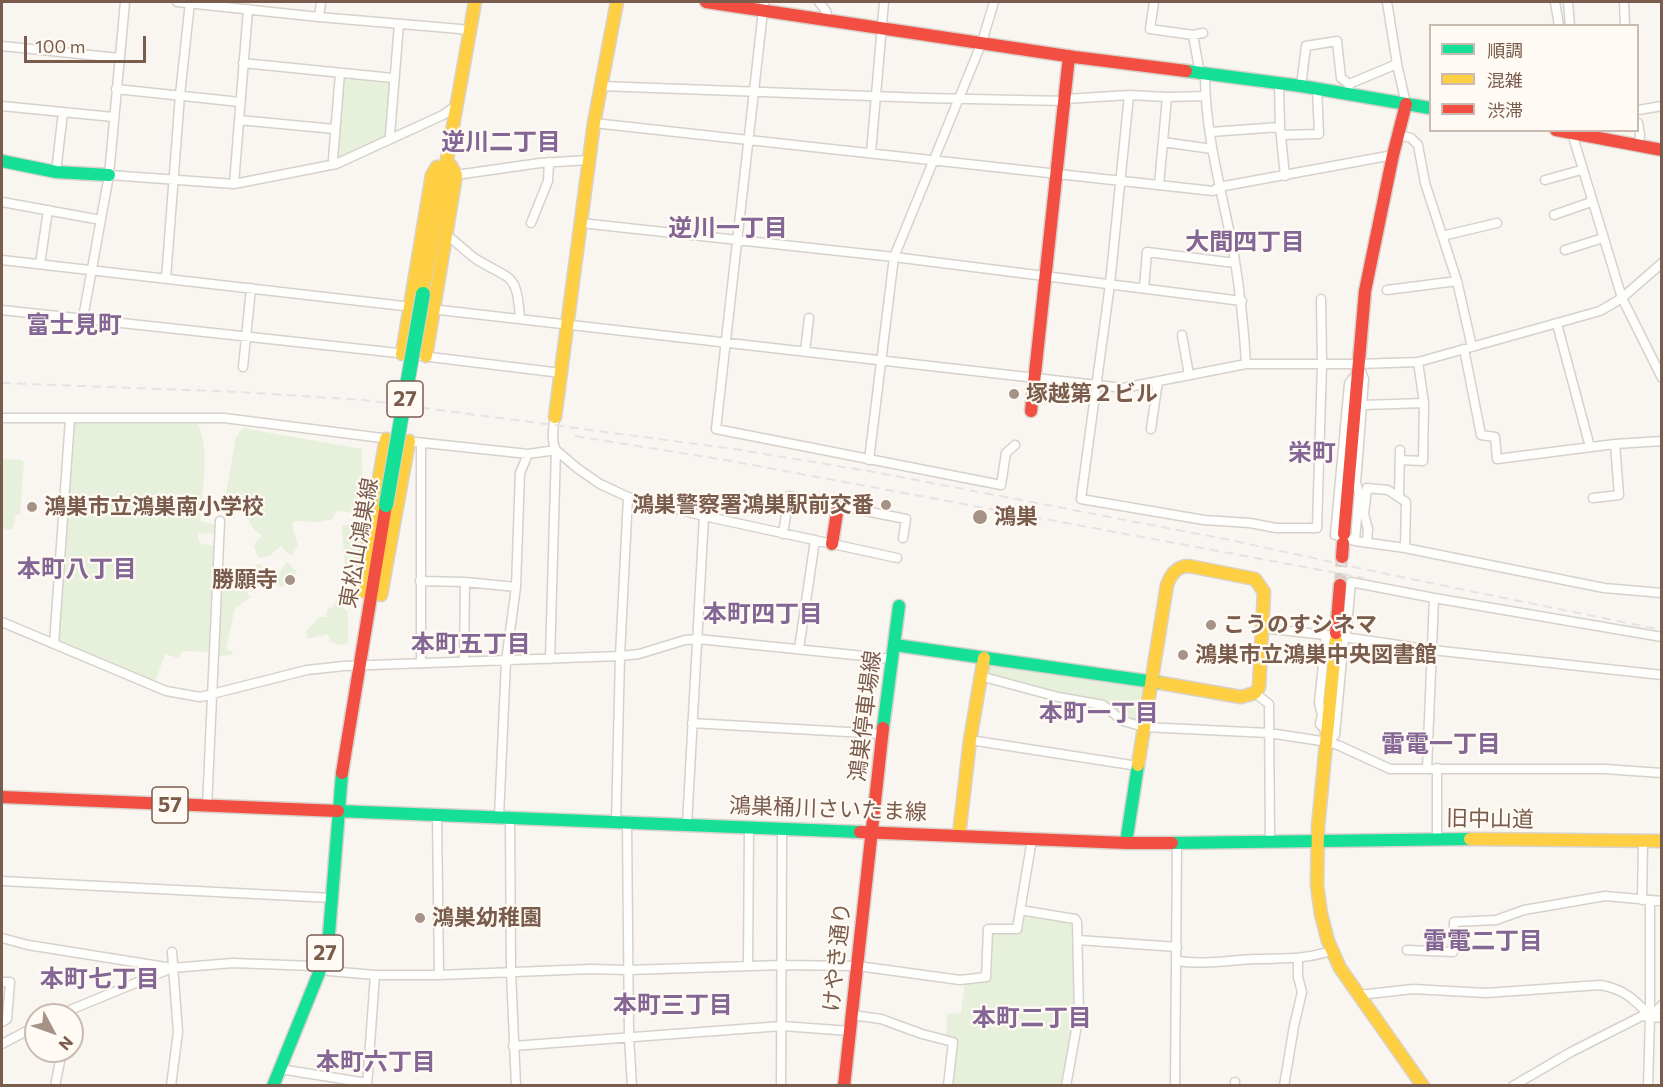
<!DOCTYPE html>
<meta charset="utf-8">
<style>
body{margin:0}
#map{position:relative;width:1663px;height:1087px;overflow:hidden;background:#f9f5f0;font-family:Commissioner,"Noto Sans JP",sans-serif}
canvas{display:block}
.frame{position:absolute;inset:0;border:3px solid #7a5c4d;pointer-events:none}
.legend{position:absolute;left:1429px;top:24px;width:210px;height:108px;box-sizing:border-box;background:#fffaf3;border:2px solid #cabbb1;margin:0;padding:8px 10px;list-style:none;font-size:18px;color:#7a5c4d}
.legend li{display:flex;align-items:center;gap:12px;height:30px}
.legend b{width:30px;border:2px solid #cabbb1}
.north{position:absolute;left:24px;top:1003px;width:60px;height:60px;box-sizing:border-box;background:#fffaf3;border:2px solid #cabbb1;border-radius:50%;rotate:131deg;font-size:16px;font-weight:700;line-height:24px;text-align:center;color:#7a5c4d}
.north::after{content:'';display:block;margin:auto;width:21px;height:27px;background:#a69286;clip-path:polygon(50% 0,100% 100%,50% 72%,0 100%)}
.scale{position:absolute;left:24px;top:36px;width:122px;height:27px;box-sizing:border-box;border:3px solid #7a5c4d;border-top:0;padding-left:8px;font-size:18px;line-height:21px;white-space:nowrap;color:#7a5c4d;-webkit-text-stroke:4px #fffaf3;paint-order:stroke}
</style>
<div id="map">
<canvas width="1663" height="1087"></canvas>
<div class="frame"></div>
<ul class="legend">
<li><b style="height:8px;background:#16e098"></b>順調</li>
<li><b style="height:8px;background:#ffcf43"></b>混雑</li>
<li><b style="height:8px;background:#f24e42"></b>渋滞</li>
</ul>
<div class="north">N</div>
<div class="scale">100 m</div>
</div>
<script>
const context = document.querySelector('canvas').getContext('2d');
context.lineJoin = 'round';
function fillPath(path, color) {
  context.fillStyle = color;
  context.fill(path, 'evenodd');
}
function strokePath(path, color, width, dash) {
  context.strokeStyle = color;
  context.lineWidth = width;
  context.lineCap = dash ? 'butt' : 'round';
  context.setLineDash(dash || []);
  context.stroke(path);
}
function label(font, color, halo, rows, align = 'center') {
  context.font = font + ' Commissioner,"Noto Sans JP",sans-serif';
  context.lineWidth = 4.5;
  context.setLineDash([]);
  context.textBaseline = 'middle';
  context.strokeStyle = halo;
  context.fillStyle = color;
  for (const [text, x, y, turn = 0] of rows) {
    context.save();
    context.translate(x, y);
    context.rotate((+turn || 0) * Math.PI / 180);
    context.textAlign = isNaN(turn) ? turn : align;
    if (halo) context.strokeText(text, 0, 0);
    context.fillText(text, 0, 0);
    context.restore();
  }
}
const green = new Path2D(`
 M 346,78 L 388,82 L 391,85 L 387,134 L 382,138 L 339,158 L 336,155 L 342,81 Z
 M 195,418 C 212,449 202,487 200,521 L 213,524 L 216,528 L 216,534 L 199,533 L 198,540 L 201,544 L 217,546 L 210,652 L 183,651 L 178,658 L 165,654 L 155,682 L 59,643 L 57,633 L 72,421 Z
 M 243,428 L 362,449 L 363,514 L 336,511 L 333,519 L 319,522 L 294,521 L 292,525 L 298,546 L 292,555 L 288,554 L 281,546 L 269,556 L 259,558 L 254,547 L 256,542 L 262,536 C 248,525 246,519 252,502 L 225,499 L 236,437 Z
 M 2,459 L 21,460 L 24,463 L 20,514 L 16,515 L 12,530 L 2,528 Z
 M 349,524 L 364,528 L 355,585 L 349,586 L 346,582 L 342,526 Z
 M 287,562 L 297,572 L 293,580 L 282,587 L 266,581 L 261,586 L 249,586 L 247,594 L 251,597 L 235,608 L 226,649 L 233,652 L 231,655 L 216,656 L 221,570 C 237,579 245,586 256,565 L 260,564 L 266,571 L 277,575 Z
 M 338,599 L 341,601 L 343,608 L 348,612 L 348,644 L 341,645 L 330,642 L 328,634 L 308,639 L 306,632 L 319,617 L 326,617 L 328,607 L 331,609 Z
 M 984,658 L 1152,682 L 1144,727 L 1123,721 L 1103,705 L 980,676 Z
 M 1020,910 L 1075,919 L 1079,1014 L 1066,1085 L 949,1085 L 953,1039 L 946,1038 L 947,1014 L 961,1013 L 965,979 L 986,977 L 988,929 L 1017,929 Z`);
const secondaryTunnel = new Path2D(`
 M 1340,585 L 1342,557`);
const street = new Path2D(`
 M 177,2 L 319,17 L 460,29 L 471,31
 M 764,2 L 716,429 L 1001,485 L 1006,453 L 1015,445
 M 819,2 L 826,11 L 828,19
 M 1154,2 L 1150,29 L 1193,35 L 1203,33
 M 1387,2 L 1397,64 L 1406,104
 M 1555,2 L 1559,26
 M 1568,2 L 1570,26
 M 1624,2 L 1625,26
 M 319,17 L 321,2
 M 1193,35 L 1200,74
 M 2,46 L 119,58
 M 243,63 L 393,78
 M 1205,75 C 1205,136 1223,195 1234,255 C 1240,291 1244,327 1246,364
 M 1279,83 L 1280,127 L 1285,176
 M 1349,84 L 1397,64
 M 601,86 L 924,98 L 1065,101
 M 1301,86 L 1306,46 L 1337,41 L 1341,78 L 1349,84 L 1348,94
 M 116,89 L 240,102
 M 1129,95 L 1110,284 L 1081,499 L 1204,520 L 1250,523 L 1276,528 L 1317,528 L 1322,364 L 1321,299
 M 1065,99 L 1129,95 L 1167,97 L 1205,96
 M 2,106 L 113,117
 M 1638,110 L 1662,106
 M 239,120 L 335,129
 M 594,123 L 1213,191 L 1219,187 L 1393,155
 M 1638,123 L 1640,135 L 1639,146
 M 1571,130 L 1622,298 L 1662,378
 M 1210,132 L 1280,127
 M 1281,135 L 1319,134 L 1317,89
 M 1399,135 L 1411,138 L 1418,145 L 1425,183 L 1457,281 L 1472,347
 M 392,138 L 390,135 L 399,24
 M 1163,142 L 1212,149
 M 871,153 L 884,2
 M 336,164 L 333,159 L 340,73
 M 56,172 L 63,112
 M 109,175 L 234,184 L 336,164 L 443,115 L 457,105
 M 456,175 L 540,163 L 589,160
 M 1545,180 L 1581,170
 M 234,184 L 248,9
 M 1159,185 L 1167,97
 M 2,202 L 101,220
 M 1554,215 L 1591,202
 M 531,223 L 548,181 L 549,162
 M 581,223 L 894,257 L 1242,301
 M 446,234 C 456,242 466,252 476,259 C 511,281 517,271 520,319
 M 1442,236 L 1497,223
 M 1565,250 L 1603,238
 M 2,260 L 412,307
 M 40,264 L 48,210
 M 166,279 L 180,95 L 190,2
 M 1144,288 L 1147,252 L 1235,263
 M 1387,290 L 1457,281
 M 431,309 L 1123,388 L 1246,364 L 1358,364 L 1418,362 L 1600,311 L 1622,298 L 1662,263
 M 2,310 L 407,354
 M 83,318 L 109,175 L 125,2
 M 1557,324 L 1590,447
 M 1182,335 L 1189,375
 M 1464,349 L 1481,435 L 1495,437 L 1497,459 L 1615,444 L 1662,441
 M 805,351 L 809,318
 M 422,356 L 561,373
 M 243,367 L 251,288
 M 1357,378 L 1352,379 L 1349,384 L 1335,535 L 1355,541 L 1405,548 L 1604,588 L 1662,593
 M 1363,405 L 1424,403
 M 2,418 L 224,418 L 390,439
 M 1151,429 L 1158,381
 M 406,441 L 528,454 L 556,450
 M 556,450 L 577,468 L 600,484 L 628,497 L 704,516 L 897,558
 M 869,460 L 894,257 L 982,42 L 994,2
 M 1400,460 L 1423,461 L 1424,403 L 1418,362
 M 1399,496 L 1400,450
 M 1593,498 L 1619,495 L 1615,444
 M 783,534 L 789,496 L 906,519 L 903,538
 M 1355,541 L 1359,492 L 1356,483 L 1364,379 L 1360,369
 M 1367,543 L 1368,529 L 1364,514 L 1367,488 L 1388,490 L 1406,502 L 1405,548
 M 420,581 L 465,582 L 516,587
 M 1434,598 L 1662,637
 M 2,622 L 166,691 L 200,697 L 307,670 L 344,666 L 620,656 L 639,654 L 685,640 L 698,639 L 893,659
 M 1262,628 L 1344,637 L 1432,650 L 1662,675
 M 1326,635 L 1319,703 L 1322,714 L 1320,724 L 1328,734
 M 1346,637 L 1351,582 L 1434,598 L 1427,768
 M 54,644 L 70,419
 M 799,649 L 815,540
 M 550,659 L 556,450 C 551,441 553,428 555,417
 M 464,661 L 465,582
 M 421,663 L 421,443
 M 980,676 L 1058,697 L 1103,705 L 1123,721 L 1144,727 L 1269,733 L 1328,742 L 1340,746 L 1390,769 L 1605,769 L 1662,773
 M 1255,693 L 1269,704 L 1270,843
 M 692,723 L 882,734
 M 970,740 L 1138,766
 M 1328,742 L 1335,735 L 1344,637
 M 1437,768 L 1437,839
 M 207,807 L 220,521
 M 437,815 L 439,975
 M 499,817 L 506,661 L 516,587 L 520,473 L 528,454
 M 510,819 L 511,972 L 516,1086
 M 616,822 L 620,656 L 628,497
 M 627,823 L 629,1037 L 632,1086
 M 687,825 L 704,516
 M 2,881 L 333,898
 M 1642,900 L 1643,841
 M 1020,910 L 1075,919 L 1077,922 L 1079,1014 L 1066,1086
 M 2,938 L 28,945 L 172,968 L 233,963 L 287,965 L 313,966 L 329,971 L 375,975 L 439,975 L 591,969 L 628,970 L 782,965 L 858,966 L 960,980 L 986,977 L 988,929 L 1017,929 L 1032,839
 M 1078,940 L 1177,947
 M 1407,950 L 1453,952 L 1454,922 L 1496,920 L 1524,910 L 1605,896 L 1662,901
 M 1177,961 C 1203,965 1230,960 1256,959 C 1286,958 1301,960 1331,951
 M 748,966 L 749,828
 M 2,982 L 10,982 L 7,1019 L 2,1022
 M 1359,995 L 1413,989 L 1486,993 L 1600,985 C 1624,989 1634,999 1650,1016
 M 58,1015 L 172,968
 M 852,1015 L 881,1019 L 922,1034 L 953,1042 L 948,1086
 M 1651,1016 L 1662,1005
 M 2,1044 L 36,1026
 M 513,1046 L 782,1026 L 850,1031
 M 280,1069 L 367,1083
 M 55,1086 L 62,1051
 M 171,1086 L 178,1032 L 172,952
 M 367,1086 L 375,975
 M 781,1086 L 782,829
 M 1175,1086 L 1177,843
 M 1235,1086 L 1235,1082
 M 1284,1086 L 1294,1026 L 1302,992 L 1298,977 L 1298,959
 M 1513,1086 L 1571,1052 L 1642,1016 L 1662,1018
 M 1648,1086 L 1650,1016 L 1650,901`);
const fast = new Path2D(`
 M 1186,71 L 1301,86 L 1430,108
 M 2,161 L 56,172 L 109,175
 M 895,645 L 1161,683
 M 883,728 L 899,606
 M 338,811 L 860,832
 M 1126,843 L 1138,765
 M 1172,843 L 1470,839
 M 273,1086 L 321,968 L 329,934 L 342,773`);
const slow = new Path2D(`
 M 423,294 L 475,2
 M 402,354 L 432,175 L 437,167 L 451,166 L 456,175 L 426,356
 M 555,417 L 594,123 L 617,2
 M 386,439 L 360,588 L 362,591 L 381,595 L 409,441
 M 1336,640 L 1318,827 L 1317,885 L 1321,914 L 1328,941 L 1340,968 L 1423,1086
 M 1138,765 L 1167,585 C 1171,574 1177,566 1189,566 L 1255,579 L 1264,592 L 1259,687 L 1255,693 L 1241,697 L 1161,683
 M 959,835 L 970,740 L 984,658
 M 1470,839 L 1662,841`);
const jam = new Path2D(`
 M 706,2 L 1074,57 L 1186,71
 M 1556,130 L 1662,150
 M 1031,411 L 1069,56
 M 1344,534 L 1365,291 L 1393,155 L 1406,104
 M 832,544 L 838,506
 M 1342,557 L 1343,543
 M 1336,633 L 1340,585
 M 342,773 L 386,505
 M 2,797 L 338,811
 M 860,832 L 1126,843 L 1172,843
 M 844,1086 L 883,728`);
const rail = new Path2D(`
 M 2,383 L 240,392 L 364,400 L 734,449 L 880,473 L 1230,540 L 1396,576 L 1662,630
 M 575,436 L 731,461 L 1364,578`);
const fastBridge = new Path2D(`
 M 386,505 L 423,294`);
const markers = [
 [1014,394,6,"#a69286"],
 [886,505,6,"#a69286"],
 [32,507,6,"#a69286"],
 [980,517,8,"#a69286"],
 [290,580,6,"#a69286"],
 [1211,625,6,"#a69286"],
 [1183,655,6,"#a69286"],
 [420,918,6,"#a69286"]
];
const shields = [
 [405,399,36],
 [170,805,36],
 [325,953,36]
];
const shieldNames = [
 ["27",405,399],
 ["57",170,805],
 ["27",325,953]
];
const poiNames = [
 ["塚越第２ビル",1026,394],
 ["鴻巣警察署鴻巣駅前交番",874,505,"right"],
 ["鴻巣市立鴻巣南小学校",44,507],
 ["鴻巣",994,517],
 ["勝願寺",278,580,"right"],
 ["こうのすシネマ",1223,625],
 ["鴻巣市立鴻巣中央図書館",1195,655],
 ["鴻巣幼稚園",432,918]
];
const streetNames = [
 ["東松山鴻巣線",359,543,-80],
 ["鴻巣停車場線",865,716,-83],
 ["鴻巣桶川さいたま線",828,809,2],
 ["旧中山道",1490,819,1],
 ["けやき通り",837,957,-84]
];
const neighbourhoodNames = [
 ["逆川二丁目",501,142],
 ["逆川一丁目",728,228],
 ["大間四丁目",1245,242],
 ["富士見町",74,325],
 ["栄町",1312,453],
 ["本町八丁目",77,569],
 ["本町四丁目",763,614],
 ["本町五丁目",471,644],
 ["本町一丁目",1099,713],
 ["雷電一丁目",1441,744],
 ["雷電二丁目",1483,941],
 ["本町七丁目",100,979],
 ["本町三丁目",673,1005],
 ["本町二丁目",1032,1018],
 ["本町六丁目",376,1062]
];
fillPath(green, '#e7f0db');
strokePath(secondaryTunnel, '#d9cfc7', 12, [12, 6]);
strokePath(street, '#d7d1cb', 11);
strokePath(fast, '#d9d2cb', 15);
strokePath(slow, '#d9d2cb', 15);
strokePath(jam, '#d9d2cb', 15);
strokePath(street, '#fefefd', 8);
strokePath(fast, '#16e098', 12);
strokePath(slow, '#ffcf43', 12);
strokePath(jam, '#f24e42', 12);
strokePath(rail, '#e6e3e7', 2, [9, 6]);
strokePath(fastBridge, '#dad1cc', 16, []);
strokePath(fastBridge, '#16e098', 14);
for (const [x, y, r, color] of markers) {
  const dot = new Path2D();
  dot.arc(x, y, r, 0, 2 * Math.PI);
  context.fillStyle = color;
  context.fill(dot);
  strokePath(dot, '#fffaf3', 2);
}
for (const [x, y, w] of shields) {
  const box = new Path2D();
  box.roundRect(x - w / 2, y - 18, w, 36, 4.5);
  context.fillStyle = '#fffaf3';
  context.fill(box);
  strokePath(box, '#7a5c4d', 1.5);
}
label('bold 21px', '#7a5c4d', null, shieldNames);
label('bold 22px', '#7a5c4d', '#fffaf3', poiNames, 'left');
label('22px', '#7a5c4d', '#fffaf3', streetNames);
label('bold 24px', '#846695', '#fffaf3', neighbourhoodNames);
</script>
